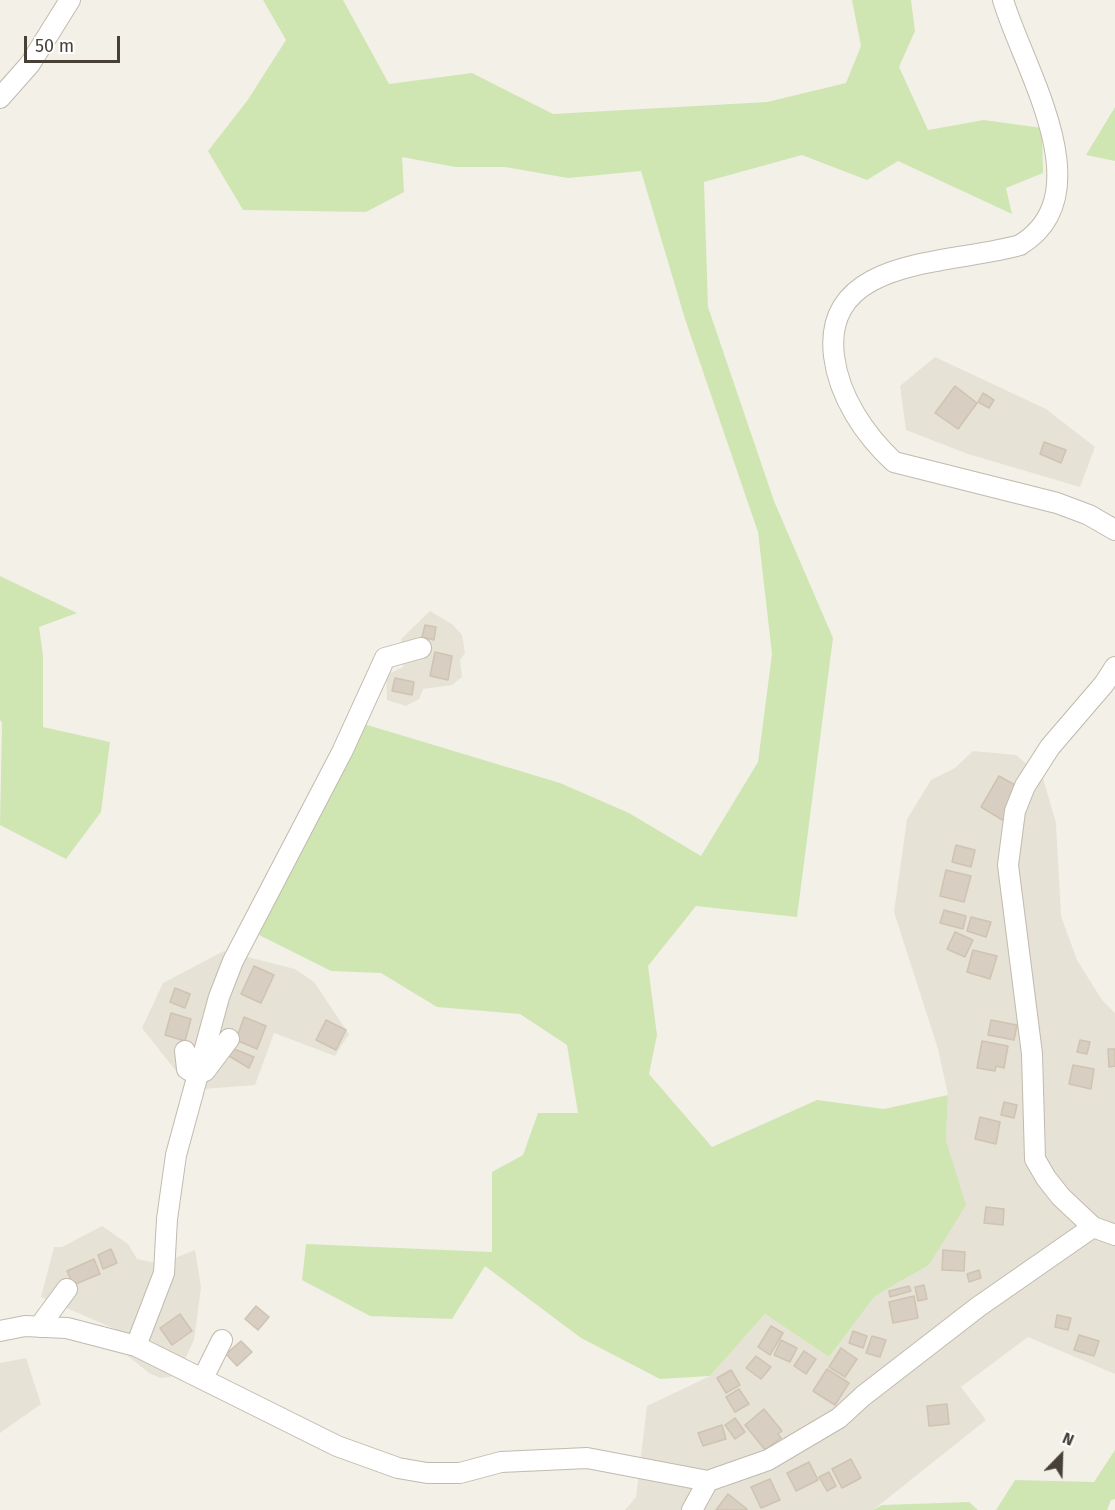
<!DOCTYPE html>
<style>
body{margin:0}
#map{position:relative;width:1115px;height:1510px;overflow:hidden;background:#f3f0e8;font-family:"Fira Sans",sans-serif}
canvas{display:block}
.north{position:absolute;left:1031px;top:1426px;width:60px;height:60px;-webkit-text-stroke:4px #fff;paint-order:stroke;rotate:23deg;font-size:16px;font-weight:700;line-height:24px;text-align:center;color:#464037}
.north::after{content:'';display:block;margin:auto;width:21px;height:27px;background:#464037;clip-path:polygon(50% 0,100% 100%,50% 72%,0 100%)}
.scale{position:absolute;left:24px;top:36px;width:96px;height:27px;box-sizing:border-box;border:3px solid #464037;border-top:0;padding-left:8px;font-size:18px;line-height:21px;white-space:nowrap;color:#464037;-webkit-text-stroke:4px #fff;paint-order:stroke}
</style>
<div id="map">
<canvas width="1115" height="1510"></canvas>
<div class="north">N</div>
<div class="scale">50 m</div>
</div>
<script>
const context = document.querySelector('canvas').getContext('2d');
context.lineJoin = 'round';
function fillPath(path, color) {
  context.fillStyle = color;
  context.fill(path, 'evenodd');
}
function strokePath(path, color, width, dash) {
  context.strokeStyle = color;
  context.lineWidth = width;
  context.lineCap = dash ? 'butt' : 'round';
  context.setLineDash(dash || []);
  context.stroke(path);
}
const residential = new Path2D(`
 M 935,357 L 1046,409 L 1095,447 L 1080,487 L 968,454 L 906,430 L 900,386 Z
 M 430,611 L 453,625 L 462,635 L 465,653 L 460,660 L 462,677 L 452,685 L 423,689 L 419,699 L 406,706 L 387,700 L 386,675 L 403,667 L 401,639 Z
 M 973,751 L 1016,755 L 1043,778 L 1056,823 L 1061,916 L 1077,960 L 1102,1000 L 1115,1013 L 1115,1374 L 1028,1337 L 961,1387 L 986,1420 L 873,1510 L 625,1510 L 636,1497 L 647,1406 L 710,1376 L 765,1314 L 829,1357 L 875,1296 L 929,1265 L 965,1205 L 946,1140 L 948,1095 L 938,1049 L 894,912 L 907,819 L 931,780 L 955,768 Z
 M 224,951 L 295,969 L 314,982 L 349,1034 L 335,1056 L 274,1033 L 255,1085 L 191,1090 L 142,1028 L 163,983 Z
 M 102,1226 L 128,1244 L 137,1259 L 160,1264 L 195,1250 L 201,1287 L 194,1340 L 177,1376 L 160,1378 L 149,1373 L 128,1356 L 115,1329 L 41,1297 L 54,1247 L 62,1247 Z
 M 26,1358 L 41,1404 L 0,1433 L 0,1363 Z`);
const green = new Path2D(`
 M 263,0 L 343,0 L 389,84 L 472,73 L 553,114 L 767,102 L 846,83 L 861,46 L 852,0 L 911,0 L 915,31 L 899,67 L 928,130 L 984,120 L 1042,128 L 1043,173 L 1006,188 L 1012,214 L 898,161 L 867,180 L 802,155 L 704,182 L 708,307 L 774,501 L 833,638 L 797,917 L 696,906 L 648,966 L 657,1035 L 649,1074 L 712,1147 L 817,1100 L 884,1109 L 948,1095 L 946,1140 L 966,1205 L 929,1265 L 875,1296 L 829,1357 L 765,1314 L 710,1376 L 660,1379 L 581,1338 L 485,1266 L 452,1319 L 370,1316 L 302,1280 L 306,1244 L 492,1252 L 492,1172 L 523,1155 L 538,1113 L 578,1113 L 567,1045 L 520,1014 L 437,1007 L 381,973 L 331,971 L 259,935 L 364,724 L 560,783 L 629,813 L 701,856 L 758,762 L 772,654 L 758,532 L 685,319 L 641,171 L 568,178 L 505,167 L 455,167 L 402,157 L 404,192 L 366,212 L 243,210 L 208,151 L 247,101 L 286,40 Z
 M 1115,107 L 1115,161 L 1086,155 Z
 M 0,576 L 77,613 L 39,627 L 43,655 L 43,727 L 110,742 L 101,812 L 66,859 L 0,825 L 2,723 L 0,720 Z
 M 1115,1450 L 1115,1499 L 1111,1500 L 1107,1510 L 996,1510 L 1015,1480 L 1094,1482 Z
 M 969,1502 L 978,1510 L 873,1510 L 882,1505 Z`);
const building = new Path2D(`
 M 955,386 L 977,403 L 958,429 L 935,413 Z
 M 983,393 L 994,400 L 989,408 L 978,402 Z
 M 1044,442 L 1066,450 L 1061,463 L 1040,454 Z
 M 425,625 L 436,627 L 434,640 L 422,637 Z
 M 435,652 L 452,656 L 448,680 L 430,676 Z
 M 395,678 L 414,682 L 412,695 L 392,691 Z
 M 999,776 L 1022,789 L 1004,821 L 981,807 Z
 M 956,845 L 975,850 L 971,867 L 952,862 Z
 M 946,870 L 971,876 L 964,902 L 940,896 Z
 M 944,910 L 966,916 L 963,929 L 940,923 Z
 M 971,917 L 991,922 L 986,937 L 967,931 Z
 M 955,932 L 973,940 L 965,957 L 947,949 Z
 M 973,950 L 997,956 L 990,979 L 967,972 Z
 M 254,966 L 274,975 L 261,1003 L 241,994 Z
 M 175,988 L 190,994 L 185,1008 L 170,1002 Z
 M 171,1013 L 191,1019 L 185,1041 L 165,1035 Z
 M 244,1017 L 266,1026 L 257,1049 L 236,1040 Z
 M 326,1020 L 346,1030 L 336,1050 L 316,1040 Z
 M 991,1020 L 1017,1025 L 1014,1040 L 988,1035 Z
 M 1080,1040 L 1090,1042 L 1087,1054 L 1077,1052 Z
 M 982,1041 L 1008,1046 L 1004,1068 L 996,1066 L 995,1071 L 977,1068 Z
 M 232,1048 L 254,1057 L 249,1068 L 229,1056 Z
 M 1108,1049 L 1115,1049 L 1115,1066 L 1109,1067 Z
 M 1073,1065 L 1094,1069 L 1091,1089 L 1069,1084 Z
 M 1004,1102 L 1017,1105 L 1014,1118 L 1001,1115 Z
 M 980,1117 L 1000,1122 L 996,1144 L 975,1139 Z
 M 986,1207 L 1004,1209 L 1003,1225 L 984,1223 Z
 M 111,1249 L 117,1263 L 103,1269 L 98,1255 Z
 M 943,1250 L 965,1252 L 964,1271 L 942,1270 Z
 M 94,1259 L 100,1274 L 73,1285 L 67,1271 Z
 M 979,1270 L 981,1278 L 969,1282 L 967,1274 Z
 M 924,1285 L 927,1299 L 918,1301 L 915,1287 Z
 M 909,1286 L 911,1291 L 890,1297 L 889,1291 Z
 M 914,1296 L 918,1318 L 893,1323 L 889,1302 Z
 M 256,1306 L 269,1317 L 258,1330 L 245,1319 Z
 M 180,1314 L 192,1331 L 172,1345 L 160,1328 Z
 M 1057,1315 L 1071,1318 L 1068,1330 L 1055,1327 Z
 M 771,1326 L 783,1333 L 770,1355 L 758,1347 Z
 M 853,1331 L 867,1336 L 863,1348 L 849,1343 Z
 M 1079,1335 L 1099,1341 L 1094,1356 L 1074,1350 Z
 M 872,1336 L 886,1340 L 880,1357 L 866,1353 Z
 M 781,1340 L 797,1348 L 790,1362 L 774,1355 Z
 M 241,1341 L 252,1352 L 237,1366 L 226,1354 Z
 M 841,1348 L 857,1359 L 845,1377 L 829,1367 Z
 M 804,1351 L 816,1359 L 806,1374 L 794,1366 Z
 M 756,1356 L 771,1367 L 761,1379 L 746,1368 Z
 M 827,1369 L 849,1383 L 835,1405 L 813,1391 Z
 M 731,1370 L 740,1385 L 726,1393 L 717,1378 Z
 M 739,1389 L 749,1404 L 735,1412 L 726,1397 Z
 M 947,1404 L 949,1424 L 929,1426 L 927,1406 Z
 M 764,1409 L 782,1431 L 778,1434 L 781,1438 L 765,1450 L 745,1425 Z
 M 735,1418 L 745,1432 L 735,1439 L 725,1425 Z
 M 722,1425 L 726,1439 L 703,1446 L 698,1433 Z
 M 851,1459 L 861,1478 L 842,1488 L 832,1469 Z
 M 809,1462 L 818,1480 L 796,1491 L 787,1473 Z
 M 829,1472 L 836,1486 L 827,1491 L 819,1477 Z
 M 770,1479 L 780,1500 L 761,1508 L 751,1487 Z
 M 728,1494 L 747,1509 L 746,1510 L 716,1510 Z`);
const minor = new Path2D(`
 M 1003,0 C 1023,68 1104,194 1020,245 C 953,265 822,255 834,356 C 839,397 865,435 894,462 L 1057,503 L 1089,515 L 1115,530
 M 0,98 L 30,64 L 70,0
 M 1115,667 L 1104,684 L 1050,747 L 1025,786 L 1015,811 L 1008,865 L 1032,1054 L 1035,1159 L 1046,1178 L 1061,1197 L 1093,1227 L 1115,1235
 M 185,1051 L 187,1069 L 196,1074 L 205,1071 L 229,1039
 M 39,1327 L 67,1289
 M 0,1331 L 25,1326 L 67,1328 L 136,1346 L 337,1446 L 398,1468 L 427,1473 L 460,1473 L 501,1462 L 587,1458 L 708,1481 L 768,1460 L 839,1418 L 863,1396 L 978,1307 L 1093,1227
 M 136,1346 L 164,1273 L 167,1219 L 176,1155 L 219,997 L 233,961 L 342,752 L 385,658 L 421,648
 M 203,1378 L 222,1340
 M 692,1510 L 708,1481`);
fillPath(residential, '#e7e2d6');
fillPath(green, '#cfe6b3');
fillPath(building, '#d8cec1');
strokePath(building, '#cfc3b1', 1.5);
strokePath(minor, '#c1baae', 22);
strokePath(minor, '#fff', 20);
</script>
